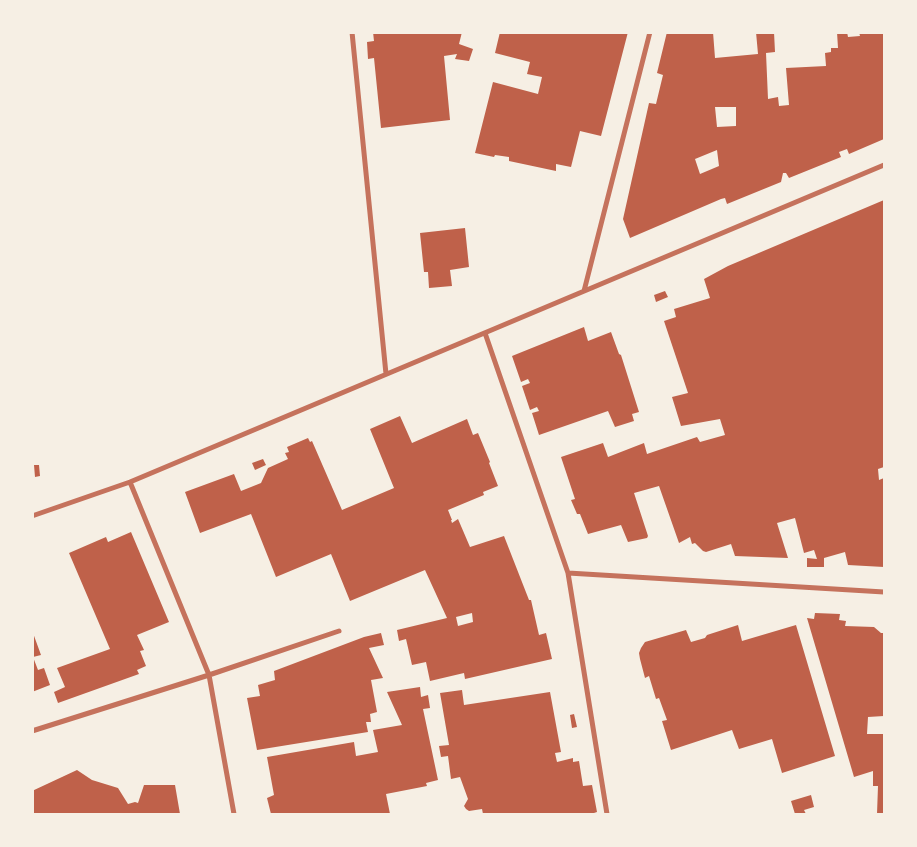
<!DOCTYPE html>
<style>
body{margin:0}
#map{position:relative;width:917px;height:847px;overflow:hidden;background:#f6efe4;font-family:Jost,sans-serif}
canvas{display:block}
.frame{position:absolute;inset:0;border:34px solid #f6efe4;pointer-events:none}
</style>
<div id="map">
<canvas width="917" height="847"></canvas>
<div class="frame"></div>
</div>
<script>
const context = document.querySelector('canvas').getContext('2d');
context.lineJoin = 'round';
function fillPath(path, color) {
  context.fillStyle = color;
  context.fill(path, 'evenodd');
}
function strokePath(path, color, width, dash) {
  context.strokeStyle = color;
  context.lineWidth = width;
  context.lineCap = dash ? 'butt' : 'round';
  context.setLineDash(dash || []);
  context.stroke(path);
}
const building = new Path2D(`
 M 373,32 L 462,32 L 459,44 L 473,49 L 469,61 L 455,59 L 457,54 L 444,56 L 450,120 L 381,128 L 374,58 L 368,59 L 367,42 L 374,41 Z
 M 500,32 L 628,32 L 601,136 L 580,131 L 571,167 L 556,164 L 556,171 L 509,161 L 509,157 L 495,155 L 494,157 L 475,153 L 493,82 L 538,94 L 542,77 L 527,74 L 530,62 L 495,53 Z
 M 667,32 L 713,32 L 715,58 L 758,54 L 756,32 L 774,32 L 775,52 L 766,53 L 768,99 L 778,97 L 779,106 L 789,105 L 786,68 L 826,66 L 825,53 L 831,52 L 831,48 L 838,48 L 837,32 L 847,32 L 848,37 L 860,36 L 859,32 L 884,32 L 884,139 L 849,154 L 847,149 L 839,152 L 841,157 L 789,178 L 786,173 L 783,173 L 781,182 L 727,204 L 725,198 L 721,199 L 630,238 L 623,219 L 649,103 L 656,104 L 663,75 L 657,73 ZM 715,107 L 736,107 L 736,126 L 717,127 ZM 717,150 L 719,166 L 700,174 L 695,159 Z
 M 884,200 L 884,467 L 878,469 L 879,480 L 884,478 L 884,567 L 848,565 L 845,552 L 824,558 L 824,567 L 807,567 L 807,558 L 817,559 L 814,550 L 804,553 L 795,518 L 777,523 L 788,558 L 735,556 L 731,544 L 706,552 L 703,551 L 695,543 L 692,544 L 690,537 L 679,543 L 659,486 L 634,493 L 648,536 L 647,538 L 628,542 L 621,525 L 588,534 L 580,514 L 577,514 L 571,500 L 575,499 L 561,457 L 603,443 L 608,457 L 644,443 L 647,454 L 697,437 L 700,442 L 725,435 L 720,419 L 681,426 L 672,397 L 688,393 L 664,321 L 676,317 L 674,309 L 710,298 L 704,279 L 728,266 Z
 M 465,228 L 469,267 L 450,270 L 452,286 L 429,288 L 428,272 L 424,272 L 420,233 Z
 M 665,291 L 668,297 L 656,302 L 654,295 Z
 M 584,327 L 588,341 L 611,332 L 619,354 L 621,355 L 639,412 L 632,414 L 634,421 L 615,427 L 608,411 L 539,435 L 532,413 L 539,411 L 537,407 L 530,410 L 522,386 L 530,383 L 528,379 L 521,382 L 512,356 Z
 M 400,416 L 412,443 L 467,419 L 473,435 L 478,433 L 490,462 L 489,463 L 498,486 L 483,492 L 484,495 L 448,510 L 452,520 L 451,520 L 452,523 L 458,519 L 470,547 L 504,536 L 529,600 L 531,600 L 539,635 L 546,633 L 552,659 L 465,679 L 464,673 L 430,681 L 426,662 L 412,665 L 406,639 L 399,641 L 397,630 L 447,618 L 425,570 L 350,601 L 331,554 L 276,577 L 251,514 L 200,533 L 185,492 L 234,474 L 241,491 L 261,483 L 268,468 L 288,459 L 285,453 L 289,452 L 287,447 L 308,438 L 310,442 L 312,441 L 342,510 L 394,488 L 370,429 ZM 472,613 L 473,622 L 458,626 L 456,617 Z
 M 263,459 L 266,465 L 255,470 L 252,463 Z
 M 34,465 L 39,465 L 40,476 L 35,477 Z
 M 131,532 L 169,622 L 137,635 L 144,650 L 140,651 L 146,666 L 137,670 L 139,674 L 58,703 L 54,692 L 65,687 L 57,668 L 110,649 L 69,553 L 106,537 L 108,542 Z
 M 815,613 L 840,614 L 839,620 L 846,621 L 845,626 L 874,627 L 881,633 L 884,633 L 884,716 L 868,717 L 867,734 L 884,734 L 884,814 L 877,814 L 878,786 L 873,786 L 873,771 L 854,777 L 807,618 L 814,619 Z
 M 738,625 L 742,641 L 796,625 L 835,756 L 782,773 L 772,739 L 739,749 L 732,730 L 671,750 L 662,721 L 667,720 L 659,698 L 656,699 L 649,676 L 645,678 L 640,659 L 639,653 L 641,648 L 645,642 L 686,630 L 691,642 L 705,638 L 707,635 Z
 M 33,633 L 41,655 L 33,657 L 38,670 L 44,668 L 50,685 L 32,692 Z
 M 381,633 L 384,645 L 369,648 L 383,678 L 371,680 L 377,712 L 370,714 L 371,722 L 366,722 L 368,732 L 257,750 L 247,698 L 260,696 L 258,685 L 275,680 L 274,671 L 364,637 Z
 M 420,687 L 421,697 L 428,695 L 430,708 L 423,709 L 438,780 L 426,783 L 427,786 L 386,794 L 390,814 L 271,814 L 267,798 L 274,795 L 267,757 L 354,742 L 356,756 L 378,752 L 373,730 L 402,725 L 387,692 Z
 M 462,690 L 464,705 L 550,692 L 561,752 L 555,753 L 557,762 L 573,758 L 573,762 L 579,761 L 583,786 L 592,785 L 597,812 L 591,814 L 483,814 L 482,809 L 469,811 L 466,809 L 464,806 L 468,799 L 460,777 L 451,779 L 448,756 L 441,757 L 439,746 L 449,745 L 440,693 Z
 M 574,714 L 577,727 L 572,728 L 570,715 Z
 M 77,770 L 92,780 L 118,788 L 128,804 L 135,802 L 138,803 L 144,785 L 175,785 L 180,814 L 32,814 L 32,791 Z
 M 811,795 L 814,807 L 804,810 L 806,814 L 795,814 L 791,801 Z`);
const minor = new Path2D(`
 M 352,32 L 386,374
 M 584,291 L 650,32
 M 485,333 L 568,573 L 607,814
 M 130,482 L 209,675 L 234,814
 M 32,516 L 130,482 L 884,165
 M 568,573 L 884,592
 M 32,731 L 209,675 L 339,631`);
fillPath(building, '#bf614a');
strokePath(minor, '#c5725c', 5);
</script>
